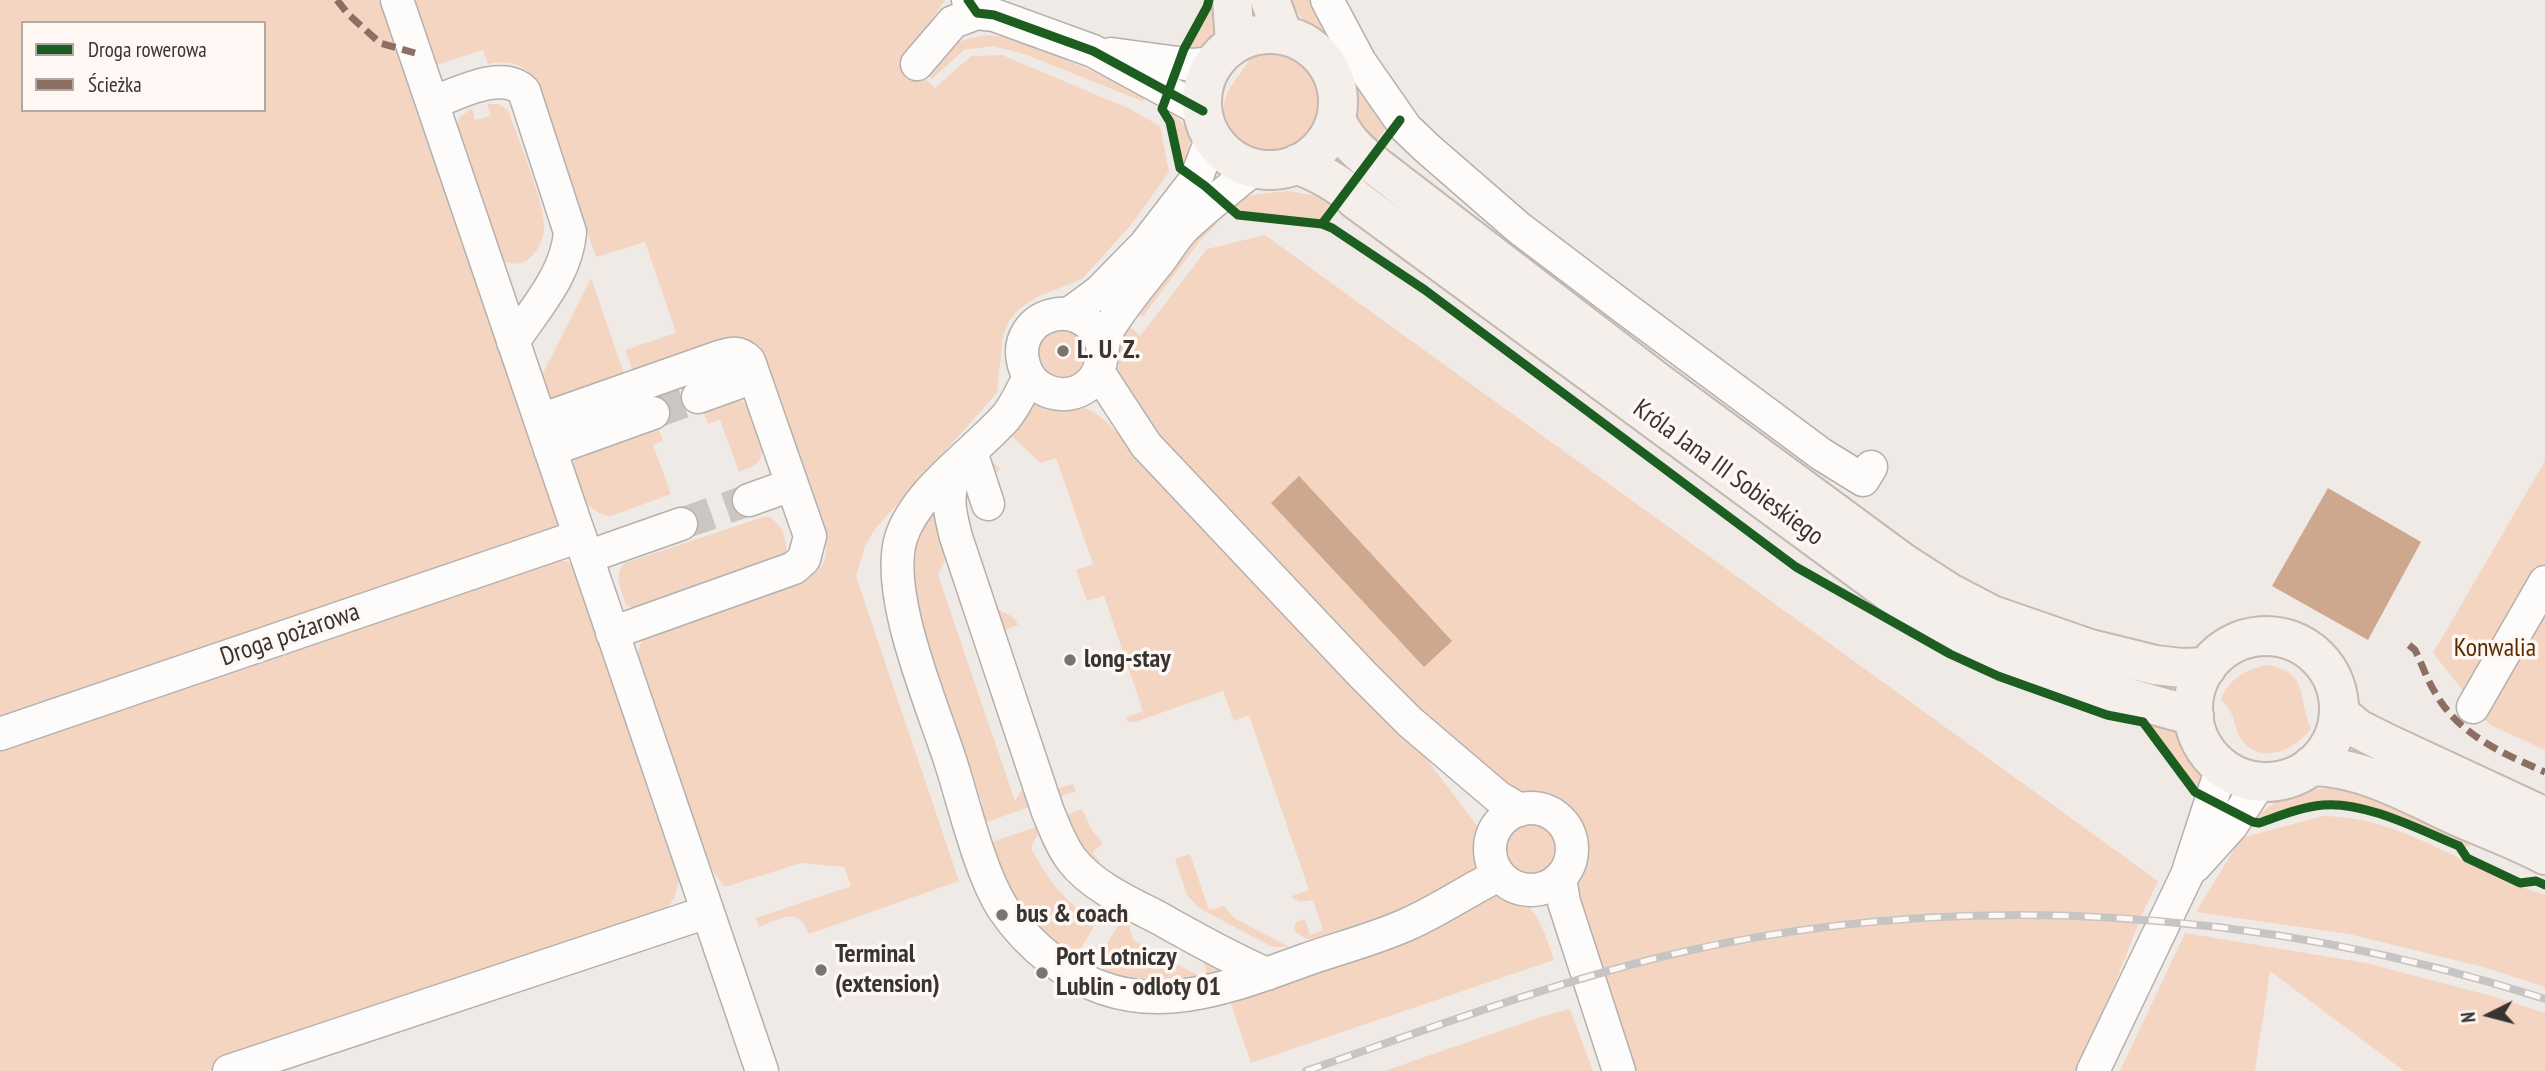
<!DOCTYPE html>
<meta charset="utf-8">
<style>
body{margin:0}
#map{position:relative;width:2545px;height:1071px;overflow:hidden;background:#f0eae6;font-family:"PT Sans Narrow",sans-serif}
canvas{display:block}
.legend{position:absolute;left:21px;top:21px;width:245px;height:91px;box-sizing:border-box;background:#fef7f4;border:2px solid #afa9a6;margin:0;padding:9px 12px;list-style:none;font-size:21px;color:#383431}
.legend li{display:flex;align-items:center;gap:14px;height:35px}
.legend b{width:35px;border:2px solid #afa9a6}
.north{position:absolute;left:2454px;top:980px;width:70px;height:70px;-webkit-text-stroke:5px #fef7f4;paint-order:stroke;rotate:264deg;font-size:19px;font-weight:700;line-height:28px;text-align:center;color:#383431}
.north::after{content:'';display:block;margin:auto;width:24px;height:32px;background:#383431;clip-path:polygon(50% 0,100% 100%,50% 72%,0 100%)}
</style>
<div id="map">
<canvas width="2545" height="1071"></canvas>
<ul class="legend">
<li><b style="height:9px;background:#1b5e20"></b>Droga rowerowa</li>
<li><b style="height:9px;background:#8d6e63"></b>Ścieżka</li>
</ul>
<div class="north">N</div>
</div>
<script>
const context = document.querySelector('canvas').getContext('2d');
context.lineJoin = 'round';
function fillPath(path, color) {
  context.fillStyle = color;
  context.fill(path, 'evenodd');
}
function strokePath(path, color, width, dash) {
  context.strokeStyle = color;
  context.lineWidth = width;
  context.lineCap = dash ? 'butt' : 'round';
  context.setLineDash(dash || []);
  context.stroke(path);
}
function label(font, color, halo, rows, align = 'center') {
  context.font = font + ' "PT Sans Narrow",sans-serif';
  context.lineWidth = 7;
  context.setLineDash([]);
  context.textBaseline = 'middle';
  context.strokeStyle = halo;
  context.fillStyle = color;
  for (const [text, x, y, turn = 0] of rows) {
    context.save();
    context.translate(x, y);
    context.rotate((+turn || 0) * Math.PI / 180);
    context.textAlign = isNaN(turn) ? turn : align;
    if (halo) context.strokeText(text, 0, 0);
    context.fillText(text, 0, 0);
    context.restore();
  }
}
const green = new Path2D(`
 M 0,0 L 384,0 L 561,520 L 560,530 L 0,726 ZM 23,23 L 264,23 L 264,110 L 23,110 Z
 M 410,0 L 945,0 L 905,60 L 935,88 L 971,56 L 1002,55 L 1130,109 L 1160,126 L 1169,172 L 1131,225 L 1082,279 L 1037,297 L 1019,309 L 1009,321 L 1003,336 L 997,393 L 875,529 L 865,546 L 856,576 L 959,881 L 809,934 C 798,905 781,919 759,927 L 756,918 L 851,886 L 844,867 L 801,863 L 725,887 L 714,873 L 704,853 L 637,658 L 640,645 L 647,635 L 734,602 L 810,576 C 825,568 828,557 825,540 L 761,352 L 754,344 L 746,340 L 635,376 L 625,350 L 676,333 L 645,242 L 596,257 L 532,76 C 520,62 506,61 488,64 L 483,50 L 433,66 Z
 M 1212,0 L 1216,0 C 1220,32 1217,44 1184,53 Z
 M 1289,0 L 1317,0 L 1391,122 L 1372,146 L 1357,120 L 1350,71 L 1338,50 L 1300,16 Z
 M 990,35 L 1017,39 L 1119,83 L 1146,98 L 1142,101 L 1024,54 L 993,46 L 964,50 L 932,79 L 925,72 C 947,47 956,38 990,35 Z
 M 1273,47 C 1283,51 1294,53 1302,60 C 1346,97 1312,176 1249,152 C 1233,146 1225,131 1224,115 C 1221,84 1249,73 1253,48 Z
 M 487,104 L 499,104 L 508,110 C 517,135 547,208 544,231 C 543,240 538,249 532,256 C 524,265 513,265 502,261 L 456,127 L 460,117 L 472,108 L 475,120 L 491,116 Z
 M 1165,108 C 1191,125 1193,142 1187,171 L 1182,168 L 1173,125 Z
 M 1290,191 L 1316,196 L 1330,203 L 1320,220 L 1244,212 L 1231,205 C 1250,193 1267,193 1290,191 Z
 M 1214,219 L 1217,224 L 1200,241 L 1143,316 L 1134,312 L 1187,243 Z
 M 1265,235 L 2158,881 L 2144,910 L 2080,1071 L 1626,1071 L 1571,882 L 1579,859 L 1580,847 L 1579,833 L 1573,821 L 1552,803 L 1539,798 L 1513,795 L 1424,721 L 1122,396 C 1113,362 1108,356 1128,325 L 1140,336 L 1207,249 Z
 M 591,278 L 626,379 L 554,401 C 544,397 543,385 542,375 Z
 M1037 354a25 25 0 1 1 50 0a25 25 0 1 1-50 0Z
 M 736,397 C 752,404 771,445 759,461 C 754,467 746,469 739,472 L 720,420 L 708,424 L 701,406 Z
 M 1036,400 C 1061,403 1083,402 1102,418 L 1185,499 L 1422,753 L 1479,828 C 1481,839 1481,865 1476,874 L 1408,907 L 1318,939 L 1307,939 L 1294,931 L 1296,922 L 1305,919 L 1310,935 L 1323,930 L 1313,900 L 1300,902 L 1294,899 L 1292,896 L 1309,890 L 1249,715 L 1234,721 L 1223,691 L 1135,722 L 1127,721 L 1126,718 L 1143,711 L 1104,596 L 1087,601 L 1076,570 L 1093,564 L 1056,458 L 1040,463 L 1009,433 L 989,458 L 1000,469 L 988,482 L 983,457 Z
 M 656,422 L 663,441 L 653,445 L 671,494 L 611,516 C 584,514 567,479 576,455 Z
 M 2545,461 L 2545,750 L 2490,725 L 2433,653 Z
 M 933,507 L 949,552 L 938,575 L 1015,801 L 1027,782 L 1035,805 L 981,824 L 982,803 L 904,575 L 904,556 Z
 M 766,516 C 781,520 790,543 785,557 L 641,612 L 626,605 C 622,590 612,574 625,563 Z
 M 550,560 L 562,560 L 577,566 L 679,875 C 678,895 672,906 656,918 L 207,1071 L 0,1071 L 0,743 Z
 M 993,608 C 1003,612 1014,614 1018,625 L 1005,630 L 1057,789 L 1073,784 L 1076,791 L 1057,798 Z
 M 2267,665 C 2310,672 2297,698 2311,728 C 2296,750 2260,766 2241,739 C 2235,731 2236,721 2231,713 C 2229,708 2224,703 2221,699 C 2229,679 2246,669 2267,665 Z
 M 2148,722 C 2155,723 2164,723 2170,725 C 2196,735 2202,770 2202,794 L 2196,790 Z
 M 2347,788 L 2414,810 L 2470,844 L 2470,846 L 2465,848 C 2424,829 2367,798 2320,803 C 2299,805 2277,814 2257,821 L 2254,819 C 2278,795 2313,786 2347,788 Z
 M 1082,809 L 1092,830 L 1103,843 L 1092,853 L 1100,862 L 1094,864 L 1076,842 L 1063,816 Z
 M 2323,816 C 2402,816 2471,872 2545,895 L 2545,987 L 2483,967 L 2349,934 L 2196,912 L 2241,838 Z
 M1505 849a25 25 0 1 1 50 0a25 25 0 1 1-50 0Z
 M 1042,825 L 1031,848 C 1048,880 1065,903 1097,921 L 1073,962 L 1011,901 L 988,843 Z
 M 1190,854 L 1209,910 L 1224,906 L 1234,918 L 1289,947 L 1272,947 L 1199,908 L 1187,895 L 1175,859 Z
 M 1488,891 C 1533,892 1542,924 1554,960 L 1251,1063 L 1228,995 Z
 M 1124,915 L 1127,917 L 1133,940 L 1208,981 L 1203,958 L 1229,973 L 1194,989 L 1091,972 Z
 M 2185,933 L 2366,963 L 2492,996 L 2545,1013 L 2545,1071 L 2404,1071 L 2270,971 L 2255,1071 L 2120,1071 Z
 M 1570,1009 L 1593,1071 L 1384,1071 L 1544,1016 Z`);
const water = new Path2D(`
 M 1299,476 L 1452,641 L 1424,667 L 1271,503 Z
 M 2328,488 L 2421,542 L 2368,640 L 2272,586 Z`);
const minorTunnel = new Path2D(`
 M 653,413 L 698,397
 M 681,524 L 749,500`);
const minor = new Path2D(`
 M 397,0 L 762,1071
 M 968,0 L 977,13 L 994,15 L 1093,51 L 1203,111
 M 1327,0 L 1360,62 L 1406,128 L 1428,149 L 1519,228 L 1626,309 L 1821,454 L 1863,480 L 1871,467
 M 1111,54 L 1193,65 L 1215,63
 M 917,64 L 953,22 L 977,13
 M 432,103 C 457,94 502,69 524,91 L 570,232 C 567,274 536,307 513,342
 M 1069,314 L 1100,291 L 1145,245 L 1196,179 L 1212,137
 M 1103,348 C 1087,290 1009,313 1024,365 C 1031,392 1065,403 1087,386 C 1108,370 1097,348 1109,328 C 1124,304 1142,282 1160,260 C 1168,249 1176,235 1186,226 C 1207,206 1232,187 1255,168
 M 1099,373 L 1146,445 L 1362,674 L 1410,722 L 1498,797 L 1520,810
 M 1029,377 C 1022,390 1016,405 1006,417 C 974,453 916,491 901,538 C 884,594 932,704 950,760 C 964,803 979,870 1002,907 C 1016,928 1033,946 1053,961 C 1136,1024 1217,992 1305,960 C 1339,948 1375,939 1408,924 C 1440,910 1468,890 1499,875
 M 698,397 L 754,377
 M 540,420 L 719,357 C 732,353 739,351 749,361 L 810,536 L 804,559 L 794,568 L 612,633
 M 550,450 L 653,413
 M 971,452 L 988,504
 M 955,468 C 947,498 948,506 956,537 L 1048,812 C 1055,828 1061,846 1072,860 C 1092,886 1128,902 1157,917 C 1193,937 1229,958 1267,974
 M 749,500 L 791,485
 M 587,557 L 681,524
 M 2473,707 L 2545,582
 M 0,734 L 580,536
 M1490 849a41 41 0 1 1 82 0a41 41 0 1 1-82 0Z
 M 2195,866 L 2232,825 L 2260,782
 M 1560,879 L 1564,902 L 1619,1071
 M 229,1071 L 707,912
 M 2093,1071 L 2187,875 L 2222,767`);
const major = new Path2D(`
 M 1232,0 L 1235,43
 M 1270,0 L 1283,35
 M1202 102a68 68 0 1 1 136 0a68 68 0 1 1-136 0Z
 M 1336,119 C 1345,141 1359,152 1377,167 L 1656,381 L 1903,563 L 1948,592 L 1992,615 L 2090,649 L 2155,665 L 2182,668 L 2207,667
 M 1297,164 C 1318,173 1338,182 1355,199 L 1922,616 C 2010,665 2097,690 2194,716
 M2193 709a73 73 0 1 1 146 0a73 73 0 1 1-146 0Z
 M 2339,713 L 2358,729 L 2386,743 L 2545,817
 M 2311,766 C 2361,766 2412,795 2457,816 C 2486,829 2517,840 2545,855`);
const rail = new Path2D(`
 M 1306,1071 C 1425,1030 1543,986 1665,956 C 1955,887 2262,908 2545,999`);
const quiet = new Path2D(`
 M 337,0 L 348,14 L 380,43 L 415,53
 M 2409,645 L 2415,650 C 2422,664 2427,680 2436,694 C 2459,735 2504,754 2545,772`);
const cycleway = new Path2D(`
 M 968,0 L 977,13 L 994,15 L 1093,51 L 1203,111
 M 1209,0 L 1207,7 L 1184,49 L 1162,109 L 1170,122 L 1180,168 L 1205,186 L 1238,215 L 1322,224 L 1332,228 L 1425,290 L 1796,567 L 1950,654 L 1998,676 L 2107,715 L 2143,722 L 2195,792 L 2253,822 L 2259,823 C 2279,816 2301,807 2323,805 C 2365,801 2420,830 2459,846 L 2467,858 L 2520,883 L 2536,881 L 2545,885
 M 1322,224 L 1400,120`);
const markers = [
 [1063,351,7,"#787470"],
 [1070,660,7,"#787470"],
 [1002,915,7,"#787470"],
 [821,970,7,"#787470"],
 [1042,973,7,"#787470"]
];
const poiNames = [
 ["L. U. Z.",1077,351],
 ["long-stay",1084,660],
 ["bus & coach",1016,915],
 ["Terminal",835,955],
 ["(extension)",835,985],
 ["Port Lotniczy",1056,958],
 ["Lublin - odloty 01",1056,988]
];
const streetNames = [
 ["Króla Jana III Sobieskiego",1728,473,36],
 ["Droga pożarowa",290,635,-19]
];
const parkNames = [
 ["Konwalia",2495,649]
];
fillPath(green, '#f4d5c1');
fillPath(water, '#cda88e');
strokePath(minorTunnel, '#cbc6c2', 32, [32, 16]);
strokePath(minor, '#b4b0ad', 35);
strokePath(major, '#c4b8b0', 42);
strokePath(minor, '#fdfcfb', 32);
strokePath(major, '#f5efeb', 38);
strokePath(rail, '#c6c5c4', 8);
strokePath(rail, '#fef7f4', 5, [16]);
strokePath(quiet, '#8d6e63', 7, [14, 7]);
strokePath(cycleway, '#1b5e20', 9);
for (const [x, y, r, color] of markers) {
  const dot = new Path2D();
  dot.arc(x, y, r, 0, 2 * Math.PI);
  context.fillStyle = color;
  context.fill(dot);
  strokePath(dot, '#fef7f4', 2.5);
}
label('bold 26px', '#383431', '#fef7f4', poiNames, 'left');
label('26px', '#383431', '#fef7f4', streetNames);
label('26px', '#5c2b00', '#fef7f4', parkNames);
</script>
